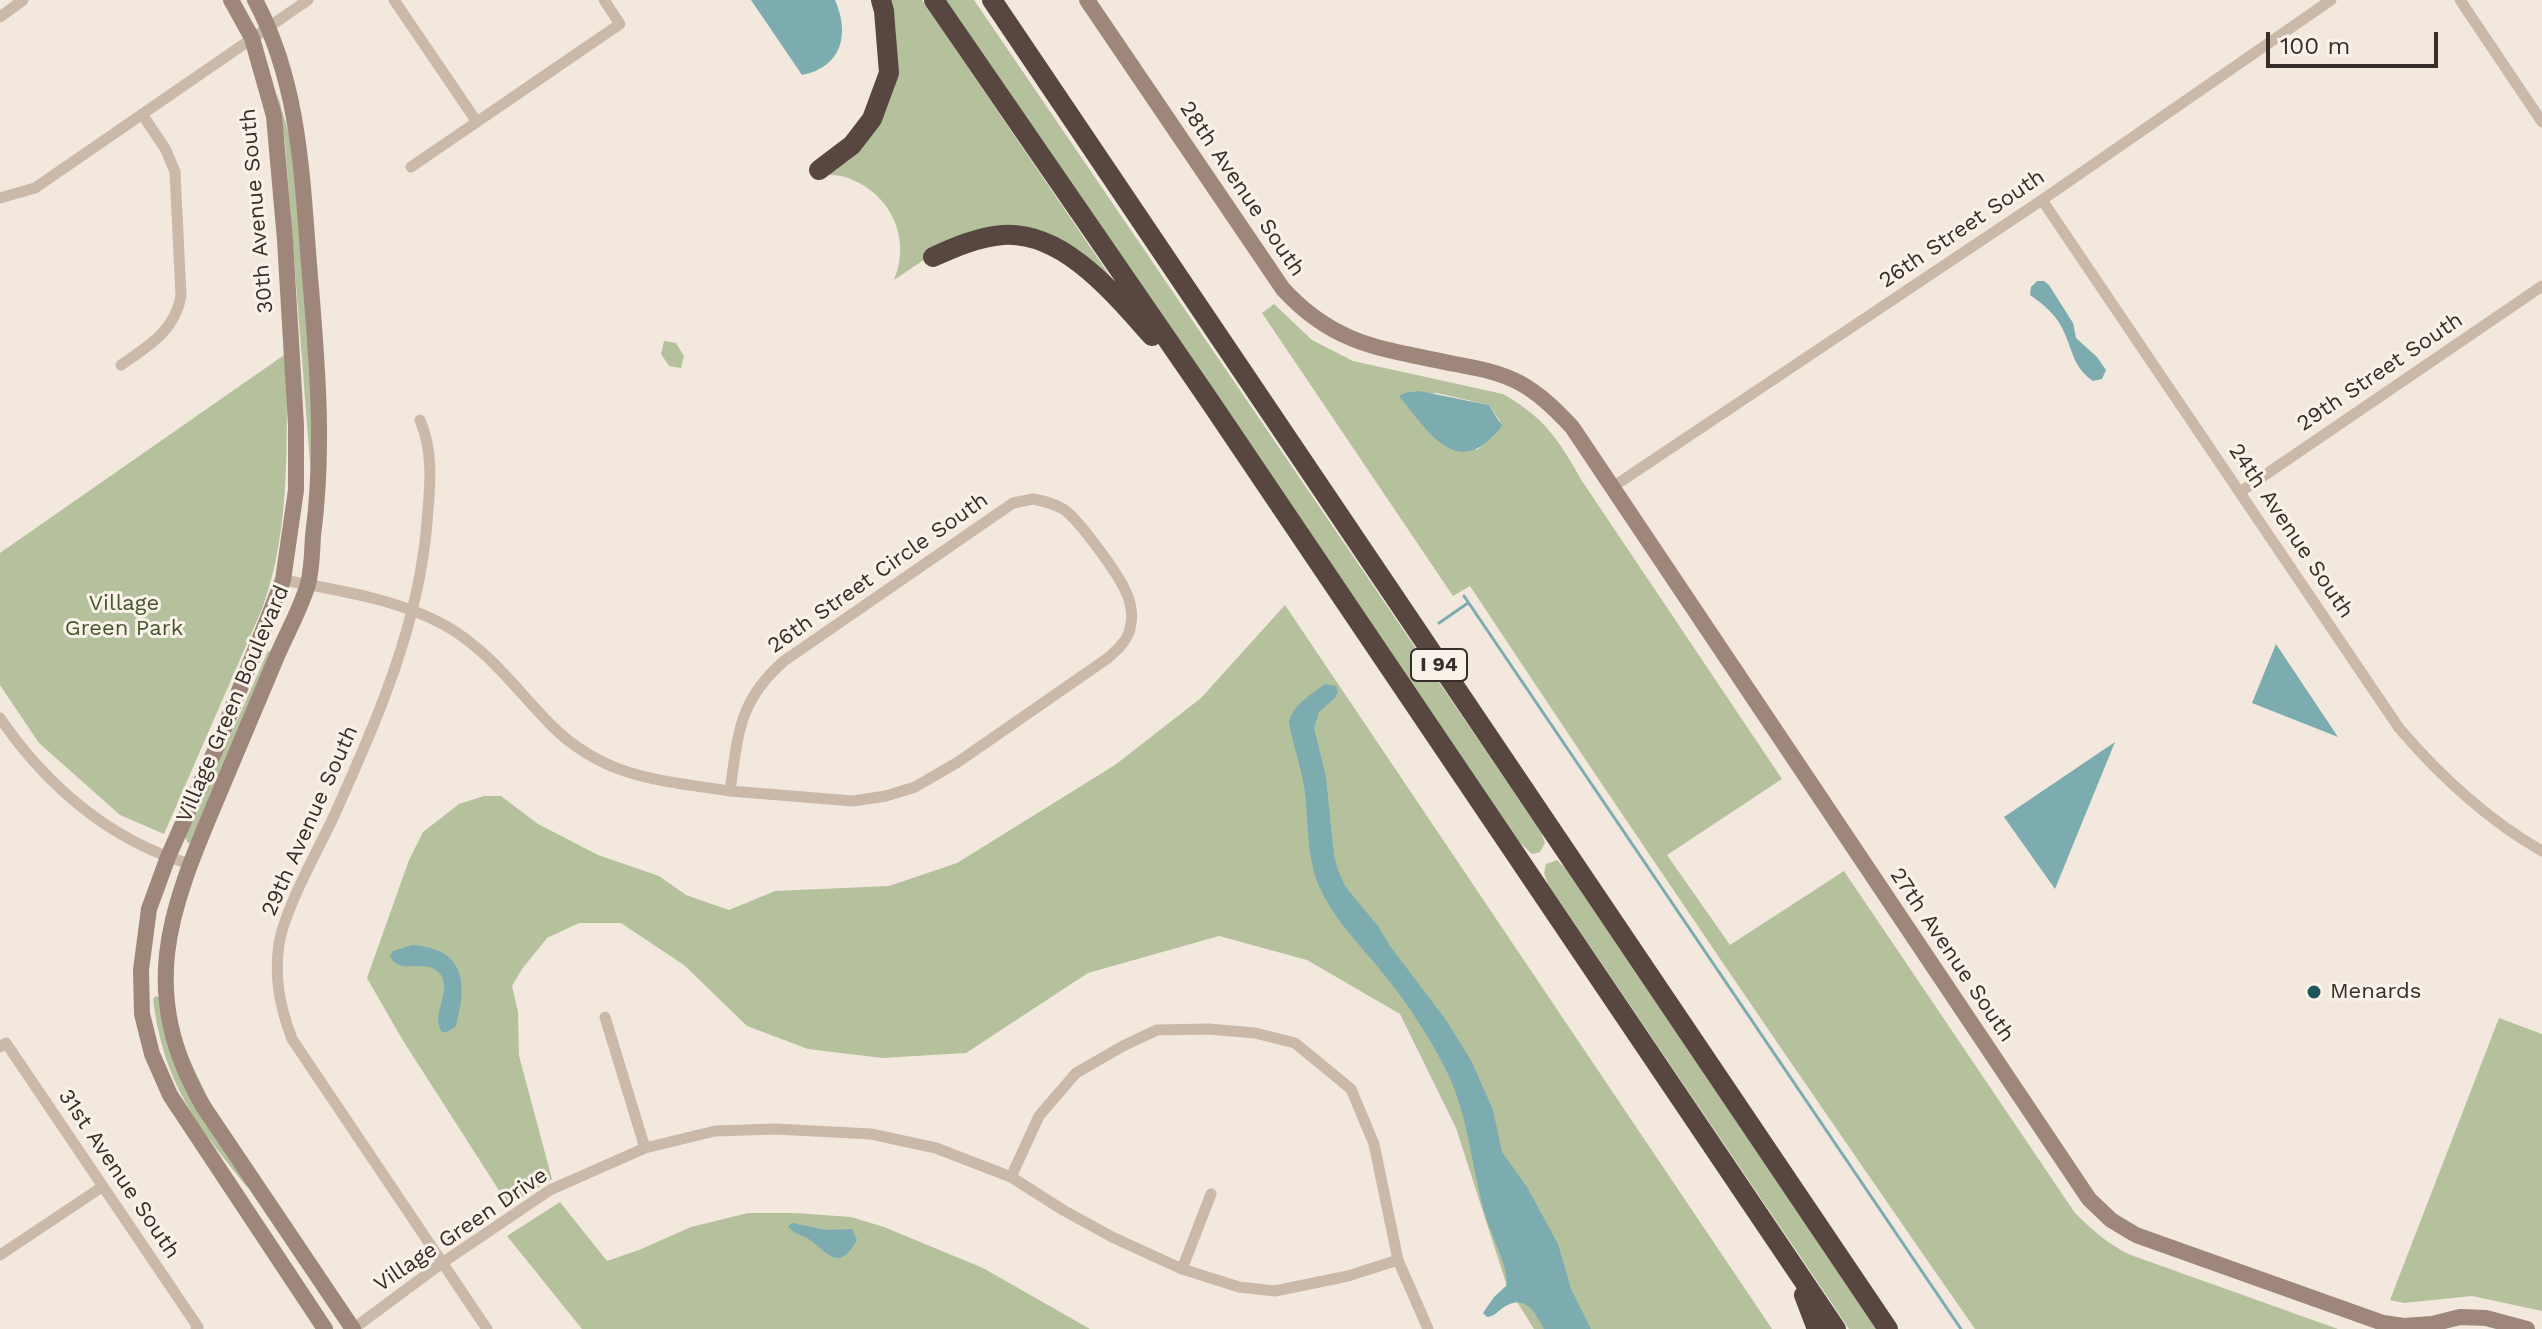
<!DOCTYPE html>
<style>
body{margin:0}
#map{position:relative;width:2542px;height:1329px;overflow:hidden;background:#f2e8dd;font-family:"Work Sans",sans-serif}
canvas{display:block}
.scale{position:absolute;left:2266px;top:32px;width:172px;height:36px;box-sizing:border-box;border:4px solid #372d29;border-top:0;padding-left:10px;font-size:24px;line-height:28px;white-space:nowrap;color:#372d29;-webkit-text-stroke:6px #f9f2e9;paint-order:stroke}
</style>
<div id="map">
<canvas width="2542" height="1329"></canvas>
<div class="scale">100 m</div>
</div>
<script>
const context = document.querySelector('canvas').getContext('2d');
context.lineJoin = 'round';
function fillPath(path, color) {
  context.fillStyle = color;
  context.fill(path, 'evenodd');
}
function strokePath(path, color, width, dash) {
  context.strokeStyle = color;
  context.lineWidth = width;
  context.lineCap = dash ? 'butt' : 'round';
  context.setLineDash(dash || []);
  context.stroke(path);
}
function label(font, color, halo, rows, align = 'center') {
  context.font = font + ' "Work Sans",sans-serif';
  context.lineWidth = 6;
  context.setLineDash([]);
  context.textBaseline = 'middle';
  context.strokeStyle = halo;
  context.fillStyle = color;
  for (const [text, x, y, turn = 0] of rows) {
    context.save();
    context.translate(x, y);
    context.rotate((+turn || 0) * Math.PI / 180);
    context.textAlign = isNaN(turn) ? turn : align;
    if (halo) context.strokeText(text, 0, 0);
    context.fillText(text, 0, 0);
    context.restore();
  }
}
const green = new Path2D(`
 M 891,0 L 922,0 L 1114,282 L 1063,241 L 943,247 L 894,280 C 912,238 890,193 848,178 C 840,175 831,175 823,174 L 837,165 L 897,57 L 895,23 Z
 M 945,0 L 974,0 L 1541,832 L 1545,843 L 1540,852 L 1532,854 L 1518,841 Z
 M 277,93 L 294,152 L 315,435 L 311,475 L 285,143 Z
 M 1274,304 L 1312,340 L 1353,361 L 1503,394 C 1545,418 1559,440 1582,481 L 1782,779 L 1667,855 L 1730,945 L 1844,871 L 2075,1213 C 2092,1230 2107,1243 2128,1254 L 2338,1329 L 1975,1329 C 1804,1083 1635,836 1470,586 L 1453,596 L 1262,313 ZM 1437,393 L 1489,405 L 1500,421 L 1495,435 L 1477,450 L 1429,431 L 1400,396 Z
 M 664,341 L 676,343 L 684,356 L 681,368 L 669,366 L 661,354 Z
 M 287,353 C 286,438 292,528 262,609 L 164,834 L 120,815 L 39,743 L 0,685 L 0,553 Z
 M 1285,605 L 1772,1329 L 1534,1329 L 1507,1286 L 1456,1128 L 1400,1014 L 1307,960 L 1219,936 L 1088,973 L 966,1053 L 882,1058 L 808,1049 L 747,1026 L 684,965 L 621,923 L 579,923 L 547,938 L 522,969 L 512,986 L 518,1012 L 519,1056 L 552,1179 L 509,1206 L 402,1039 L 367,978 L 409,860 L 423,832 L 459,804 L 484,796 L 501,796 L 538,824 L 598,855 L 659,876 L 686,895 L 729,910 L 775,891 L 889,886 L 957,863 L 1115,765 L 1201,698 Z
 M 268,651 L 270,652 L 260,687 L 190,843 L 188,843 L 185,837 Z
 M 1557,860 L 1565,868 L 1876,1329 L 1849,1329 L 1831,1302 L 1548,884 L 1544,873 L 1546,864 Z
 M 156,996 L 160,998 L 250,1186 L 248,1188 C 196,1125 163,1082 153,999 Z
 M 2499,1018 L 2542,1034 L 2542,1311 L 2472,1296 L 2404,1303 L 2390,1300 Z
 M 560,1202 L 607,1261 L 639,1250 L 691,1227 L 748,1213 L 795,1213 L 851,1217 L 884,1227 L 983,1268 L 1090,1329 L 582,1329 L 507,1236 Z`);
const water = new Path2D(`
 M 751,0 L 835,0 C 850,34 842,67 802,75 Z
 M 2037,281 L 2044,281 L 2049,285 L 2073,323 L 2076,338 L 2097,357 L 2106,370 L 2102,379 L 2093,381 C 2074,368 2073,352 2064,332 C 2057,315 2044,305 2030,295 L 2031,287 Z
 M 1419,391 L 1489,405 L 1502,426 C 1459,483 1429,433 1399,396 L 1405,393 Z
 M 2276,644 L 2338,737 L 2252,703 Z
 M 1325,684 L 1336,686 L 1338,692 L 1335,698 L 1319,712 L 1314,728 L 1326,777 L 1334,856 L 1338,870 L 1345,886 L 1378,926 L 1390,946 L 1446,1020 L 1472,1062 L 1493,1110 L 1502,1152 L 1527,1187 L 1558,1244 L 1571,1289 L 1591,1329 L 1544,1329 C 1535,1312 1525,1293 1504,1307 C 1497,1312 1495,1316 1487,1317 L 1483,1313 L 1494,1297 L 1506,1286 C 1511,1273 1491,1234 1486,1218 C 1472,1171 1469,1117 1447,1072 C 1428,1033 1401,994 1373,961 C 1354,939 1332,915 1320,888 C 1306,857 1309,825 1305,793 C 1302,769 1293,746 1289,722 C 1293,704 1311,695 1325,684 Z
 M 2115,742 L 2055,889 L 2004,817 Z
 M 412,945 C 465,949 468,982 456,1026 L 447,1032 L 442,1032 C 430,1014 452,993 441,975 C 429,956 399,977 390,956 L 393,951 Z
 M 793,1223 L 826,1230 L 852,1229 L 857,1240 C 839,1273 828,1253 810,1240 C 802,1234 794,1235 788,1226 Z`);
const stream = new Path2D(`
 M 1464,596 L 1961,1329
 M 1439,623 L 1468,603`);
const street = new Path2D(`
 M 394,0 L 477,122
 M 2460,0 L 2542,122
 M 0,17 L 23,0
 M 411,167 L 620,24 L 604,0
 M 0,198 L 35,188 L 308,0
 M 2042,200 L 2399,728 C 2440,776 2486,819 2542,851
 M 121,365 C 148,346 175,331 181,296 L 175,172 L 166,150 L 142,114
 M 420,420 C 434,453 430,487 427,522 C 419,626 376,722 334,816 C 318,850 285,908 279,944 C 274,978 280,1007 292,1039 L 487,1329
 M 1611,488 L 2042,200 L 2331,0
 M 2240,492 L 2542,286
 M 1033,499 C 1044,501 1053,503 1063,509 C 1078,518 1119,575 1126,592 C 1131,603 1133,617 1130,629 C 1127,641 1117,650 1108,658 L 958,762 L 915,787 L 886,796 L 853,801 L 730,791 C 738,735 738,701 784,661 L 1013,503 Z
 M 283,580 C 337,590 398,599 446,626 C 490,651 517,691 552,726 C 606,779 660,780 730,791
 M 0,718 C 46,785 110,841 190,864
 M 605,1017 L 645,1148
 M 0,1047 L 6,1043 L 198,1327 L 196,1329
 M 1011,1177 L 1039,1116 L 1076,1073 L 1123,1046 L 1157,1030 L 1208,1029 L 1255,1033 L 1295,1043 L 1351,1089 L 1374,1144 L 1398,1260 L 1428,1329
 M 0,1255 L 102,1187
 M 1182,1269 L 1211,1194
 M 353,1329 L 442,1263 L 550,1190 L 645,1148 L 715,1131 L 775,1129 L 871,1134 L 936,1148 L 1011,1177 L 1063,1210 L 1112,1237 L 1182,1269 L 1239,1287 L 1275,1291 L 1348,1276 L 1398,1260`);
const secondary = new Path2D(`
 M 231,0 L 252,38 L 274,116 L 285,240 L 296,425 L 296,490 L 283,580 L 218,744 L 168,857 L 149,909 L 141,970 L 142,1014 L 152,1054 L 170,1095 L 325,1329
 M 255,0 C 303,90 302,189 311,288 C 318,372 324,453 313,536 C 312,551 312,569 308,584 C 301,608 287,633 277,656 C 256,705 236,753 216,801 C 168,914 138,992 203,1106 L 353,1329
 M 1087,0 L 1283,289 C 1335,346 1384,349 1455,364 C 1477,368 1499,372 1520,383 C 1540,394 1556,410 1572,427 L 2089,1199 L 2111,1220 L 2136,1235 L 2383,1323 L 2404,1326 L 2432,1324 L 2460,1317 L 2486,1318 L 2527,1329`);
const highway = new Path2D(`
 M 934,0 L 1209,400 L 1836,1329
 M 992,0 L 1888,1329
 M 819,170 L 852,145 L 872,119 L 889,73 L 884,11 L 881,0
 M 933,257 C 955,247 978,237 1003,235 C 1064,231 1115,295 1152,336
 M 1804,1295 L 1817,1329`);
const markers = [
 [2314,992,8,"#1f5458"]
];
const shields = [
 [1439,665,56]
];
const shieldNames = [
 ["I 94",1439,665]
];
const streetNames = [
 ["28th Avenue South",1242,189,56],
 ["30th Avenue South",257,211,-95],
 ["26th Street South",1962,229,-34],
 ["29th Street South",2380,372,-34],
 ["24th Avenue South",2291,531,56],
 ["26th Street Circle South",878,573,-35],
 ["Village Green Boulevard",233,704,-67],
 ["29th Avenue South",310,821,-66],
 ["27th Avenue South",1952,955,56],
 ["31st Avenue South",119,1174,56],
 ["Village Green Drive",461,1230,-34]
];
const parkNames = [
 ["Village",124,604],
 ["Green Park",124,629]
];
const poiNames = [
 ["Menards",2330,992]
];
fillPath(green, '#b5c19d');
fillPath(water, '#7cacaf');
strokePath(stream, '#7cacaf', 3);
strokePath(street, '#cab8a9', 11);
strokePath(secondary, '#9e877a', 16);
strokePath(highway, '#584740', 20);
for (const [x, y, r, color] of markers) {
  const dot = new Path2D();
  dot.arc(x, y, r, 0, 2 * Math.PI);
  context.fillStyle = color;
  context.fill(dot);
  strokePath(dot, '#f9f2e9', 3);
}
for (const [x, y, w] of shields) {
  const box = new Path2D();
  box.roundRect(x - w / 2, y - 16, w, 32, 6);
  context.fillStyle = '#f9f2e9';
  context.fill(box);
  strokePath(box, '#372d29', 2);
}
label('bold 20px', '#372d29', null, shieldNames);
label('22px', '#372d29', '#f9f2e9', streetNames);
label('22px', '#46552d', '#f9f2e9', parkNames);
label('22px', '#372d29', '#f9f2e9', poiNames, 'left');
</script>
